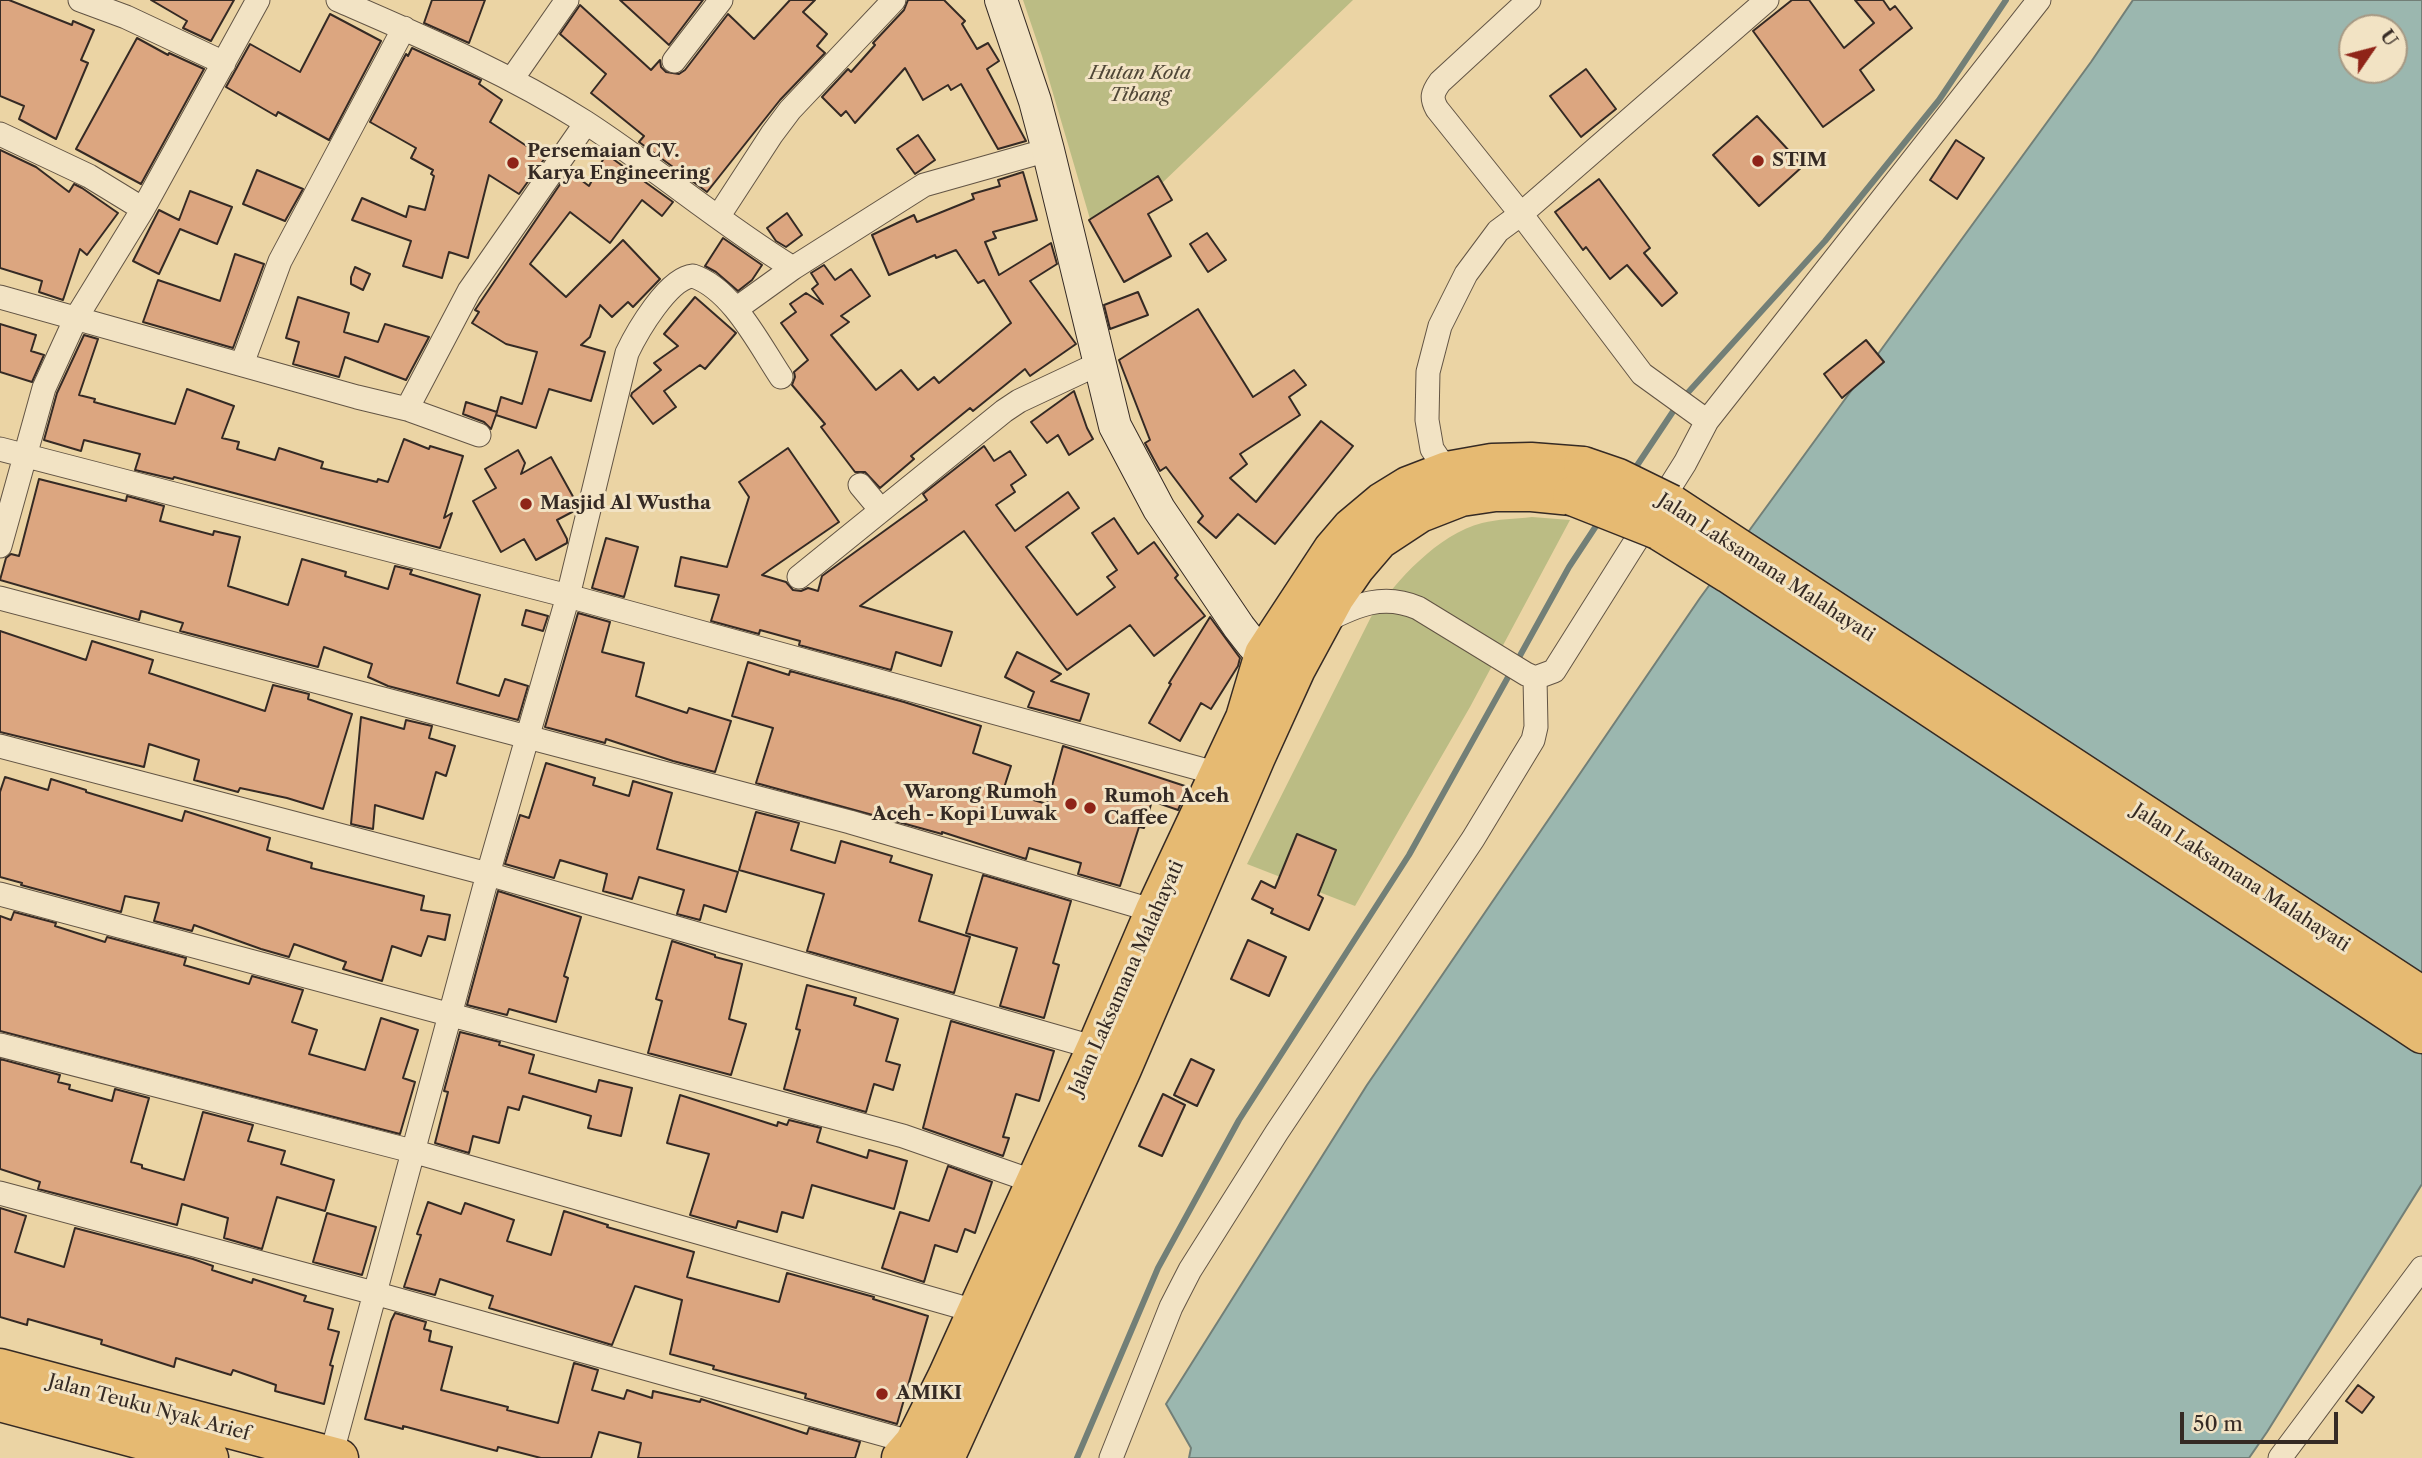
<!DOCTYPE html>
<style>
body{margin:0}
#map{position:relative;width:2422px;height:1458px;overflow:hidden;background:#ebd4a4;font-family:"Libre Caslon Text",serif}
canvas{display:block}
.north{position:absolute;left:2338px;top:14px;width:70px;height:70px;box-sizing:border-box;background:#f2e3c4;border:2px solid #a69984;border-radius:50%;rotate:55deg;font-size:19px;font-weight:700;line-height:28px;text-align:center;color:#352a24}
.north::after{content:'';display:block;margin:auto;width:24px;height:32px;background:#8f2418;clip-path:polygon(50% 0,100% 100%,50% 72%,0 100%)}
.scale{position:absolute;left:2180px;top:1412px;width:158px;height:32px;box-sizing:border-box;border:4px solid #352a24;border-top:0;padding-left:9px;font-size:21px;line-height:24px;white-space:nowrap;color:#352a24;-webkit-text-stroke:5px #f2e3c4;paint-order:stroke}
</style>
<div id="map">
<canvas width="2422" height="1458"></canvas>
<div class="north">U</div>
<div class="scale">50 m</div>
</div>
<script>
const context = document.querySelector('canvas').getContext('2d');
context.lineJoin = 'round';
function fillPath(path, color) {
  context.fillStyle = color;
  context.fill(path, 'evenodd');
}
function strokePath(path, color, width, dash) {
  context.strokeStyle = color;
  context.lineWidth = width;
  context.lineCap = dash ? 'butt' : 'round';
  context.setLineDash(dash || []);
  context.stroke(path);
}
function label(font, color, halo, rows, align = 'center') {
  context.font = font + ' "Libre Caslon Text",serif';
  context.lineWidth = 6;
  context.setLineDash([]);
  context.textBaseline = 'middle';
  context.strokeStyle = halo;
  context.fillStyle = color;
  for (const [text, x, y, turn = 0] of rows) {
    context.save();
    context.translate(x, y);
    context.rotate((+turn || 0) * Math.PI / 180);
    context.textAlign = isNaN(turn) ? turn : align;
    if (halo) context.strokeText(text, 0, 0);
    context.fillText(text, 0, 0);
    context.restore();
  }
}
const green = new Path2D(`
 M 1023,0 L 1353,0 L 1136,208 L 1093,229 L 1042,56 Z
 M 1532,517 L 1570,520 L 1470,707 L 1355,906 L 1247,864 L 1371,617 C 1396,581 1438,534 1482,523 C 1498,519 1515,519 1532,517 Z`);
const water = new Path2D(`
 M 2133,0 L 2422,0 L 2422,1184 L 2267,1432 L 2249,1458 L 1189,1458 L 1191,1448 L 1166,1404 L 1367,1085 L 1700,598 L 2091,62 ZM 2352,28 L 2394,28 L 2394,70 L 2352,70 Z`);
const stream = new Path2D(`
 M 1683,398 L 1825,241 L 1939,100 L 2006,0
 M 1634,470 L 1676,407
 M 1517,661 L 1569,567 L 1600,520
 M 1077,1458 L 1158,1268 L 1239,1120 L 1409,855 L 1512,670`);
const building = new Path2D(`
 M 0,0 L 9,0 L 72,25 L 73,21 L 94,30 L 81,60 L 88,63 L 56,139 L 19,119 L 24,106 L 0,96 Z
 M 151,0 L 234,0 L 211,41 L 183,28 L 187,21 Z
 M 432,0 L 485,0 L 469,43 L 424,23 Z
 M 620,0 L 703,0 L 669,45 Z
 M 790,0 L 815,0 L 803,12 L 827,34 L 817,46 L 825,53 L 780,100 L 707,192 L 639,142 L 644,136 L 591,93 L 606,74 L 560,34 L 580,5 L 651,70 L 660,60 L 661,67 L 666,72 L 679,74 L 685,70 L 728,14 L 754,39 Z
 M 908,0 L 944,0 L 965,21 L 962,24 L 977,49 L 988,43 L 999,61 L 987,69 L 1026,141 L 998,149 L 961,84 L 951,90 L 948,85 L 923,100 L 905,68 L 855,123 L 846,111 L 841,116 L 822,97 L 848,69 L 851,72 L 875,45 L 873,43 L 904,10 Z
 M 1792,0 L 1809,0 L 1844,48 L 1874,23 L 1855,0 L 1883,0 L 1890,10 L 1895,6 L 1912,28 L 1860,70 L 1874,90 L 1823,127 L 1753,31 Z
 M 330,14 L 381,41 L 329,140 L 278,112 L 276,116 L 226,87 L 250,44 L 300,72 Z
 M 137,38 L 168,55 L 169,53 L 204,69 L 141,184 L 76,149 Z
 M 412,48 L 481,80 L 479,84 L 502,100 L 490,122 L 545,158 L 519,194 L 489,175 L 468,258 L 449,252 L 442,278 L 403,266 L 411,241 L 352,220 L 362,198 L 406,217 L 409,206 L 425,210 L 434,176 L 431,174 L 433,170 L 411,158 L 416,148 L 370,122 L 406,54 L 408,56 Z
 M 1586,69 L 1616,109 L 1581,137 L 1550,96 Z
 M 1757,116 L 1803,166 L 1759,206 L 1713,155 Z
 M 918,135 L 935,160 L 915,174 L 897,149 Z
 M 1956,140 L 1984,158 L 1957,199 L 1930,180 Z
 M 0,150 L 36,167 L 69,192 L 74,184 L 82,188 L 118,213 L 87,255 L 80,249 L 63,300 L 39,292 L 42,281 L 0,268 Z
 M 606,154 L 673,202 L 662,216 L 642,200 L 610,243 L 570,212 L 530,264 L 566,297 L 623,240 L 660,279 L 633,307 L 628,302 L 612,317 L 600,305 L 590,337 L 581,345 L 605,352 L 591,401 L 549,389 L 536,428 L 496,415 L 501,397 L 522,404 L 537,352 L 506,344 L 472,323 L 479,312 L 475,310 L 569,171 L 589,186 Z
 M 257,170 L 303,189 L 285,221 L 243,204 Z
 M 1023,172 L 1037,220 L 993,232 L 996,238 L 985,242 L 999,275 L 1051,243 L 1057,264 L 1030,281 L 1076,344 L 1030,376 L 1025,369 L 973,411 L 970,408 L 911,456 L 914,459 L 880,488 L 865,472 L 855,472 L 821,427 L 825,424 L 792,385 L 795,377 L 794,372 L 808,360 L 781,323 L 796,312 L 790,304 L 806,293 L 823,304 L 812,289 L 818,284 L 811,273 L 824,265 L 835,280 L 851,269 L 870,296 L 841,316 L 849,322 L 831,335 L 876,390 L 901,370 L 918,390 L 934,377 L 939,383 L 1011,323 L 984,280 L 978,283 L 956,250 L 936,258 L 935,255 L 889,275 L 872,235 L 914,215 L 917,222 L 974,199 L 972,194 L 1000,186 L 998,180 Z
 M 1158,176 L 1172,200 L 1148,214 L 1171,256 L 1124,282 L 1089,220 Z
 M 1599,179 L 1650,248 L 1644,253 L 1677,293 L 1662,306 L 1627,265 L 1610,279 L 1586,247 L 1583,250 L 1555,212 Z
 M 190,191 L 232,207 L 217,244 L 180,229 L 159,274 L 133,261 L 159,210 L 179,220 Z
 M 787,213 L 802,235 L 786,247 L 776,241 L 767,228 Z
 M 1207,233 L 1226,260 L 1208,272 L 1190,244 Z
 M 723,238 L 762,265 L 752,280 L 738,291 L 716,272 L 705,266 Z
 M 235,254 L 264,264 L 233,348 L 143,322 L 158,280 L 220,301 Z
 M 355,267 L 370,274 L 363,290 L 351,284 L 351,277 Z
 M 1138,292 L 1148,315 L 1110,329 L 1104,305 Z
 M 298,297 L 349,313 L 344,332 L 378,342 L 385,324 L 429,337 L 406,380 L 345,357 L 339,377 L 293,364 L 299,342 L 286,338 Z
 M 695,297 L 736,333 L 705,369 L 700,365 L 664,391 L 676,407 L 653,424 L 631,396 L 632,393 L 661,370 L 654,363 L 678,346 L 664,334 Z
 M 1198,309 L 1253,397 L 1294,370 L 1306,385 L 1289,397 L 1300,415 L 1240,454 L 1247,464 L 1230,478 L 1256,502 L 1321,421 L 1353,446 L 1275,544 L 1238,514 L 1216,538 L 1198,522 L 1203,516 L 1166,467 L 1160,471 L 1145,443 L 1150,440 L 1119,360 Z
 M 0,324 L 36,335 L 31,351 L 44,355 L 32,382 L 0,372 Z
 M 84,335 L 98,339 L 79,395 L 95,399 L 94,402 L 175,424 L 187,389 L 234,406 L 222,438 L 239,442 L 237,449 L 275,460 L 279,448 L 323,462 L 321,468 L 377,482 L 378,479 L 388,482 L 404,439 L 429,449 L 430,446 L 463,456 L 444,518 L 452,513 L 440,548 L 174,477 L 173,479 L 135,470 L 140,454 L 84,440 L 81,451 L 44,440 L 57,393 Z
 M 1866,340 L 1884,362 L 1842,398 L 1824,374 Z
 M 1074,391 L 1087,428 L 1093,439 L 1069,455 L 1058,435 L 1047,443 L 1031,422 Z
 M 466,402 L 497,412 L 491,429 L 484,422 L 463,414 Z
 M 984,446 L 994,461 L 1010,451 L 1026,475 L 1011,485 L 1015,492 L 996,505 L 1015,531 L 1068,492 L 1079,508 L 1026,547 L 1077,615 L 1115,587 L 1107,577 L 1117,570 L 1092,533 L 1114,518 L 1138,554 L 1154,542 L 1178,575 L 1175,578 L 1205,616 L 1154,656 L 1130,625 L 1067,670 L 964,531 L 860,606 L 952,632 L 941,666 L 896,652 L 891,670 L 799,645 L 800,641 L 760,630 L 759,634 L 711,621 L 719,595 L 675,586 L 681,557 L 727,567 L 749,497 L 739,482 L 788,448 L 839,522 L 762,575 L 786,582 L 793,590 L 801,591 L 808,588 L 818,591 L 822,576 L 927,500 L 923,494 Z
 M 518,450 L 525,463 L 521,474 L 551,457 L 576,502 L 574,511 L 557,520 L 567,539 L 567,543 L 536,560 L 524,539 L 501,552 L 473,501 L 496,488 L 485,469 Z
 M 39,479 L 126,501 L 127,496 L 164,506 L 160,521 L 213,535 L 214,531 L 240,537 L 228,586 L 288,605 L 302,559 L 346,572 L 345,576 L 388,589 L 395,566 L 412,570 L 410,574 L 480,595 L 457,683 L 499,696 L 505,679 L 528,686 L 518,720 L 388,686 L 368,677 L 372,664 L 324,647 L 318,667 L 180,631 L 183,623 L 141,611 L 139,620 L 0,580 L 6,558 L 11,554 L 19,556 Z
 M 606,538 L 638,547 L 624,597 L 592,588 Z
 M 526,610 L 548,616 L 543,631 L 522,625 Z
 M 578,613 L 610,622 L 602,652 L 644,663 L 636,696 L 687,713 L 689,708 L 731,721 L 715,772 L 673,761 L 606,739 L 605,743 L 545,727 Z
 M 1210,617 L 1240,658 L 1238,666 L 1211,709 L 1201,703 L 1180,741 L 1149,723 L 1171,684 L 1169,683 Z
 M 0,631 L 86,660 L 92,641 L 153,660 L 149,673 L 265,711 L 273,685 L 309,694 L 308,699 L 352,714 L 323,809 L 287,798 L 240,788 L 238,792 L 194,780 L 199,760 L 149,744 L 144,767 L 0,732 Z
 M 1017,652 L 1061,674 L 1051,681 L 1089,694 L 1080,721 L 1028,707 L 1034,692 L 1005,677 Z
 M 748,662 L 789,675 L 790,671 L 904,702 L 981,726 L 973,753 L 1011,766 L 1003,791 L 1047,804 L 1063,746 L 1188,787 L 1178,810 L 1152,801 L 1144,828 L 1139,827 L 1120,886 L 1078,874 L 1081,863 L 1029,848 L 1026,859 L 942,832 L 942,834 L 756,783 L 773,728 L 732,716 Z
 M 361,717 L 404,729 L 406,720 L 432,726 L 429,738 L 455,746 L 446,776 L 436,772 L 423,819 L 375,805 L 373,829 L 351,824 Z
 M 546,763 L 595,778 L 593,785 L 629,796 L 633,781 L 672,793 L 657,849 L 738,872 L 726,912 L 704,905 L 700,920 L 677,914 L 684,890 L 639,877 L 632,899 L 603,891 L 607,874 L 560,860 L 554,878 L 505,864 L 520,815 L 529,818 Z
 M 5,777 L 48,790 L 51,779 L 86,790 L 86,792 L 182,821 L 185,811 L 270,838 L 267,850 L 312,863 L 311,868 L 424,896 L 421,910 L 450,915 L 445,940 L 428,936 L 421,956 L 392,946 L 382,981 L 343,969 L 346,962 L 294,944 L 289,957 L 261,949 L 194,925 L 192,931 L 154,921 L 159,903 L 125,896 L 121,912 L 21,885 L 22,883 L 0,877 L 0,792 Z
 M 756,812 L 799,823 L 791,850 L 835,863 L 841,841 L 892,856 L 890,862 L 932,875 L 919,921 L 970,937 L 954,993 L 807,951 L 824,894 L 739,870 Z
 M 1297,834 L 1336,850 L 1318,895 L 1323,898 L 1309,930 L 1271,913 L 1273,909 L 1252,899 L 1261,881 L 1275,888 Z
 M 983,875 L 1071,901 L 1053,963 L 1059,965 L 1044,1018 L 1000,1006 L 1017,948 L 966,933 Z
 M 498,891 L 581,917 L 564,976 L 568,978 L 556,1022 L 509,1009 L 507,1015 L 467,1005 Z
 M 14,912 L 56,923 L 55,926 L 105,942 L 107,937 L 186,958 L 184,965 L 249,984 L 252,976 L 303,990 L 292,1022 L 317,1030 L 309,1054 L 365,1070 L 381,1018 L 418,1030 L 403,1078 L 415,1082 L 400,1134 L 0,1031 L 0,916 L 11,920 Z
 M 1248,940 L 1286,957 L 1269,996 L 1231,979 Z
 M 672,941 L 715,955 L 715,957 L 742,964 L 729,1019 L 746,1024 L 731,1075 L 648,1053 L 662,1001 L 656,999 Z
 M 807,985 L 856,998 L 854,1005 L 898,1019 L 886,1061 L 900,1065 L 893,1090 L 874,1084 L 866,1112 L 784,1089 L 800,1030 L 796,1029 Z
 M 951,1021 L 1054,1051 L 1039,1101 L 1016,1094 L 1003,1137 L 1009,1138 L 1003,1156 L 923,1128 Z
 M 460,1032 L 500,1042 L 499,1045 L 534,1055 L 529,1073 L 596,1092 L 599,1080 L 632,1088 L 621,1136 L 588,1128 L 591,1116 L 523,1096 L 519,1110 L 508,1107 L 499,1143 L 473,1136 L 469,1153 L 435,1143 L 448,1092 L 444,1091 Z
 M 0,1059 L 60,1075 L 58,1082 L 70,1085 L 69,1089 L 112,1101 L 115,1089 L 149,1098 L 131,1162 L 142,1165 L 142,1168 L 184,1180 L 203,1112 L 253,1125 L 248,1141 L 285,1151 L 281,1164 L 334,1180 L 325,1211 L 277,1197 L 262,1249 L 224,1238 L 228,1218 L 182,1204 L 177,1225 L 38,1189 L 40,1182 L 0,1169 Z
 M 1191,1059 L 1214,1070 L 1197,1106 L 1174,1095 Z
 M 1163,1094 L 1185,1105 L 1162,1156 L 1139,1146 Z
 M 680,1095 L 777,1126 L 778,1122 L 787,1125 L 789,1120 L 821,1128 L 817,1142 L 867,1158 L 869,1150 L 907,1161 L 894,1209 L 812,1185 L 803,1218 L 782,1212 L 777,1232 L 738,1221 L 736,1228 L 690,1215 L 709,1154 L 667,1143 Z
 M 948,1166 L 992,1182 L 975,1233 L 965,1229 L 957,1252 L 935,1245 L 924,1282 L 882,1268 L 900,1212 L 929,1221 Z
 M 428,1202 L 461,1214 L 465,1203 L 514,1220 L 507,1241 L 551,1255 L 564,1211 L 608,1225 L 607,1227 L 694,1252 L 687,1277 L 779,1302 L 787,1273 L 874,1297 L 873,1299 L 928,1316 L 897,1424 L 805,1398 L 806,1394 L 713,1369 L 714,1366 L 670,1354 L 682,1300 L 635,1286 L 612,1345 L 489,1308 L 493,1296 L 440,1279 L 435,1295 L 404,1287 L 421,1235 L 417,1234 Z
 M 0,1208 L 26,1216 L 15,1252 L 64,1267 L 75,1228 L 193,1259 L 213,1266 L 212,1270 L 252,1283 L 253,1279 L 306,1296 L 304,1301 L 333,1309 L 328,1329 L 339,1332 L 330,1365 L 333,1366 L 324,1404 L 275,1391 L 276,1385 L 233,1370 L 231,1375 L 176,1358 L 174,1367 L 101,1344 L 102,1340 L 28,1319 L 27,1325 L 0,1317 Z
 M 327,1213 L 376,1227 L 362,1275 L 313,1262 Z
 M 395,1313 L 426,1322 L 424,1329 L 431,1331 L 429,1341 L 452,1347 L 441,1390 L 508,1407 L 507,1410 L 558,1423 L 574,1363 L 598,1370 L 592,1390 L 624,1399 L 627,1390 L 652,1398 L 653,1391 L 700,1402 L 701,1399 L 807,1434 L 809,1428 L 860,1442 L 855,1458 L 638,1458 L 641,1443 L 599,1432 L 591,1458 L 541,1458 L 498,1447 L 497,1451 L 403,1426 L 403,1429 L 365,1419 L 391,1321 Z
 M 2358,1385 L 2374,1397 L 2362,1413 L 2346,1401 Z`);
const street = new Path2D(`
 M 80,0 L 126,17 L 224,63
 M 338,0 C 423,37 506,72 585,122 C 656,168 721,224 793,268 L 924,185 L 1048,150
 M 1529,0 L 1440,82 C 1432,93 1431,98 1437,109 L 1521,214 L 1642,374 L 1707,421
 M 674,61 L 721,0
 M 512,79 L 567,0
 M 0,134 L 89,176 L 143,209
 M 718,217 L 772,134 L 790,110 L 894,0
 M 0,297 L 357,397 L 407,409 L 479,435
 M 736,309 L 793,268
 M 242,364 L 280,261 L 404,28
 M 407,409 L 469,291 L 586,123
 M 0,449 L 568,596 L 1219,774
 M 1447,471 L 1432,449 L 1427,420 L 1428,372 L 1440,326 L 1466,274 L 1498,231 L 1521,214 L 1767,0
 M 860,485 L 880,509
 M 0,546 L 44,388 L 76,318 L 143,209 L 258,0
 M 799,577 L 1004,411 L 1019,401 L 1100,363
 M 0,598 L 850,822 L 1165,914
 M 1325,621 C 1357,605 1383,593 1418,608 L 1526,674 L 1535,678 L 1554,671 L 1685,463 L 1707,421 L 2039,0
 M 0,746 L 488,874 L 1096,1048
 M 0,894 L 903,1136 L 1035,1182
 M 0,1045 L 412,1151 L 975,1311
 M 0,1193 L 374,1293 L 914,1443
 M 331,1456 L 488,874 L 568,596 L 627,353 C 637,332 668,278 693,276 C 732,289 759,344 781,377
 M 1111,1458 L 1171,1307 L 1190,1270 L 1277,1132 L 1473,839 L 1533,740 L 1536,727 L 1535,678
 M 2280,1458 L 2422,1268`);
const secondary = new Path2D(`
 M 1001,0 L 1035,101 L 1048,150 L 1115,426 L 1159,509 L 1239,627 L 1253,645 L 1264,654`);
const highway = new Path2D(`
 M 1671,504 L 2422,996
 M 1658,530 L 1729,574 L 2422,1034
 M 0,1368 L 339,1458
 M 0,1402 L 209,1458
 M 901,1458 L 914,1443 L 947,1377 L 1096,1048 L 1155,910 L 1245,718 L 1264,654 L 1333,549 L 1351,528 L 1382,502 L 1408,486 L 1447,471 L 1492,463 L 1531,462 L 1583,466
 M 945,1458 L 1122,1069 L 1256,757 L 1296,669 L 1335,597 L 1355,568 L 1379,540 L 1420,513 L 1461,497 L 1495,492 L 1532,492 L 1572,496`);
const highwayBridge = new Path2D(`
 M 1583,466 L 1618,478 L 1671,504
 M 1572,496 L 1658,530`);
const markers = [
 [1758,161,7,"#8f2418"],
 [513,163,7,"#8f2418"],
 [526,504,7,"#8f2418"],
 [1071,804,7,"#8f2418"],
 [1090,808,7,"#8f2418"],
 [882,1394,7,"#8f2418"]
];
const parkNames = [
 ["Hutan Kota",1140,74],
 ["Tibang",1140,96]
];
const poiNames = [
 ["Persemaian CV.",527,152],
 ["Karya Engineering",527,174],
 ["STIM",1772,161],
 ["Masjid Al Wustha",540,504],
 ["Warong Rumoh",1057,793,"right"],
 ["Aceh - Kopi Luwak",1057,815,"right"],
 ["Rumoh Aceh",1104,797],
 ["Caffee",1104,819],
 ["AMIKI",896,1394]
];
const streetNames = [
 ["Jalan Laksamana Malahayati",1766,568,33],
 ["Jalan Laksamana Malahayati",2241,878,33],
 ["Jalan Laksamana Malahayati",1127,978,-66],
 ["Jalan Teuku Nyak Arief",149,1408,15]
];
fillPath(green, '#bbbc84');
fillPath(water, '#9bb7af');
strokePath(water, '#727f77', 2);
strokePath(stream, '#727f77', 6);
fillPath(building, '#dca680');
strokePath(building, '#352a24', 2);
strokePath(street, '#625444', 25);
strokePath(secondary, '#352a24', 34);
strokePath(highway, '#352a24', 41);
strokePath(street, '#f2e3c4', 23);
strokePath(secondary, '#f2e3c4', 32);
strokePath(highway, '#e6ba72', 38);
strokePath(highwayBridge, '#352a24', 41, []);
strokePath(highwayBridge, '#e6ba72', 38);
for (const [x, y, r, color] of markers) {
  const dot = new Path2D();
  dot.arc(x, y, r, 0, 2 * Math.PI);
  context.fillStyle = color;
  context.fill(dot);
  strokePath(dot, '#f2e3c4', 2.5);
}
label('italic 19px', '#504737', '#f2e3c4', parkNames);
label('bold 19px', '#352a24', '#f2e3c4', poiNames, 'left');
label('19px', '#352a24', '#f2e3c4', streetNames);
</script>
